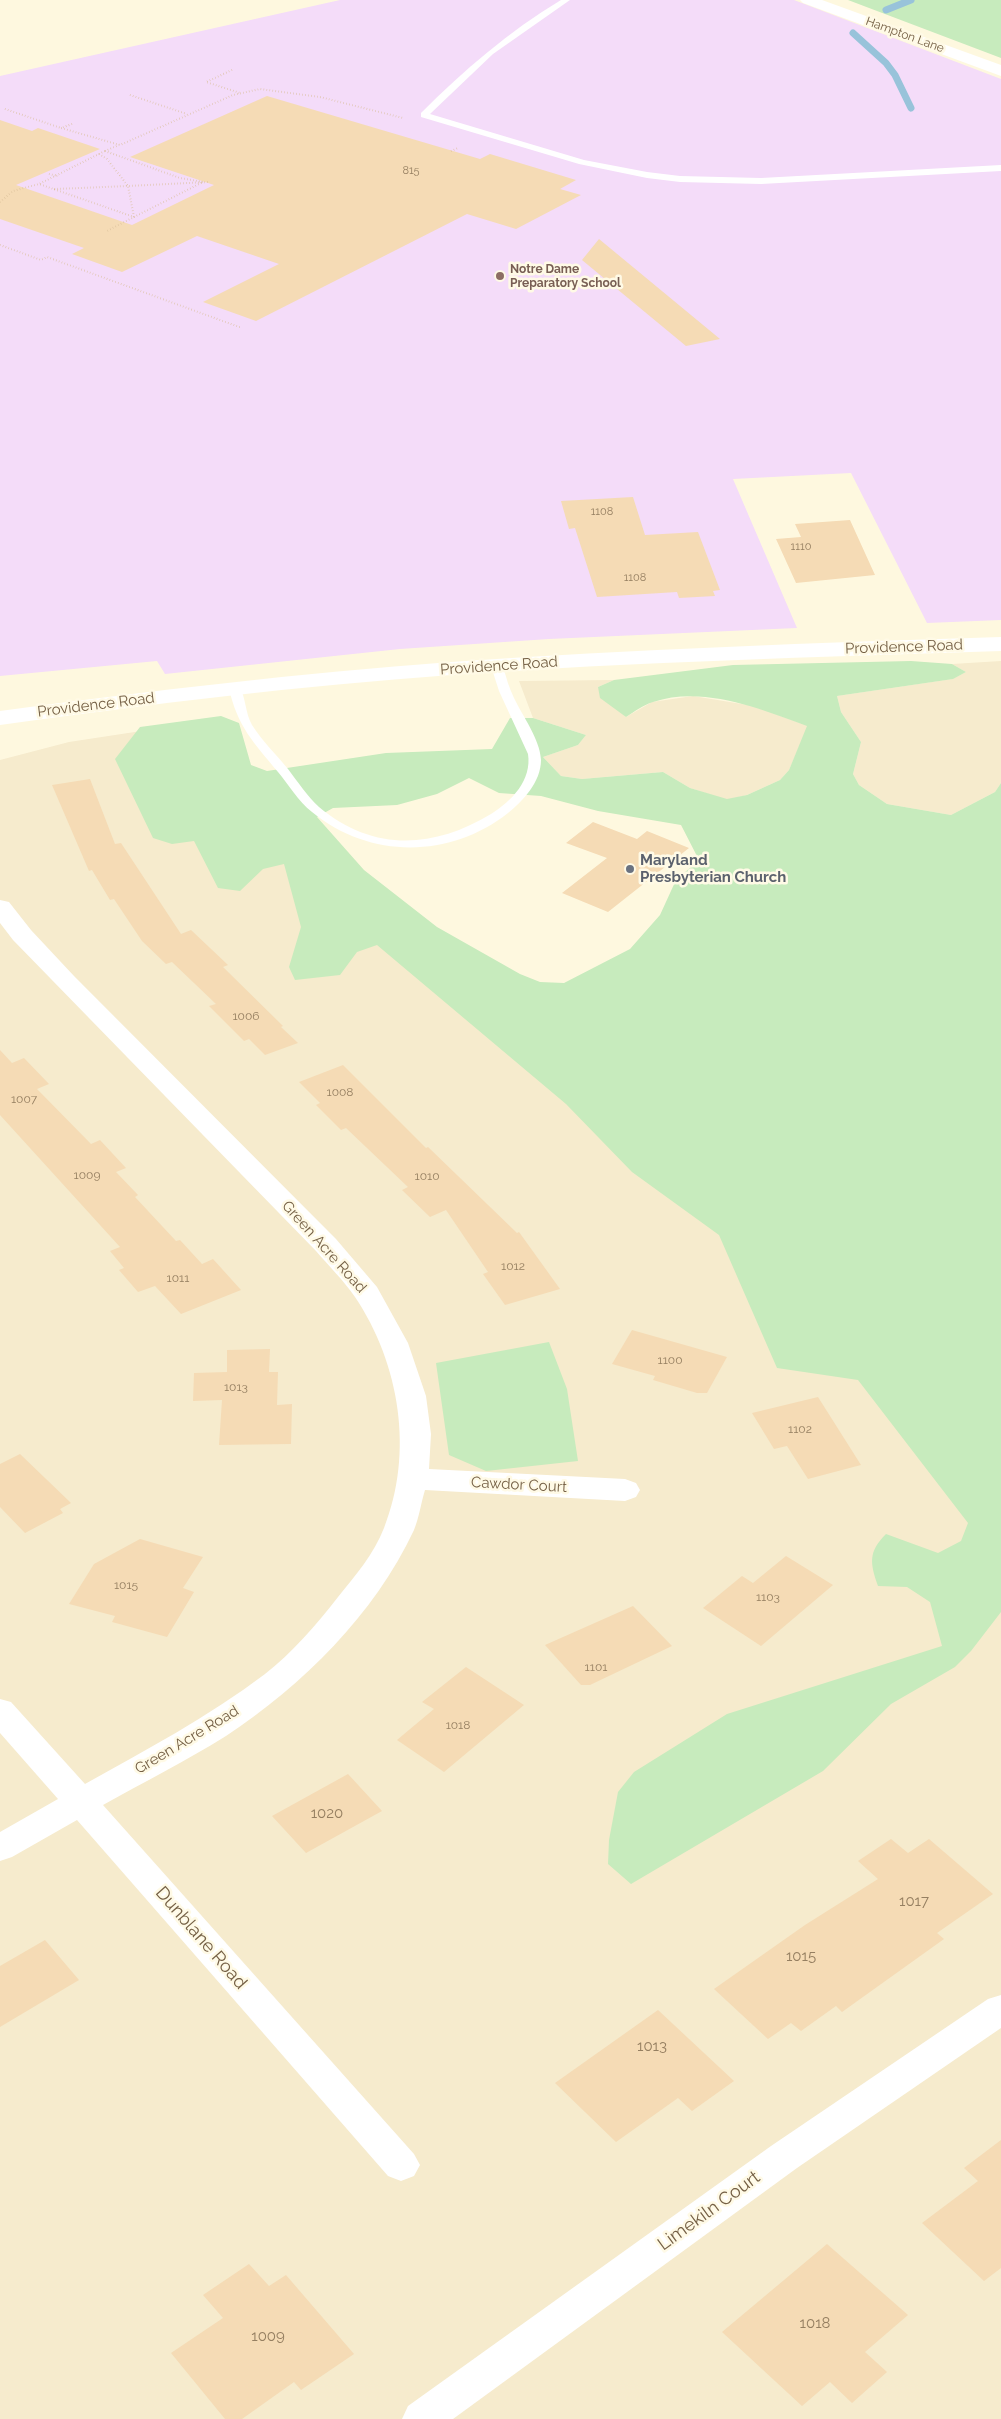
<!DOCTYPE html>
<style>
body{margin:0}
canvas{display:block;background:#fef8df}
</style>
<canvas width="1001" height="2419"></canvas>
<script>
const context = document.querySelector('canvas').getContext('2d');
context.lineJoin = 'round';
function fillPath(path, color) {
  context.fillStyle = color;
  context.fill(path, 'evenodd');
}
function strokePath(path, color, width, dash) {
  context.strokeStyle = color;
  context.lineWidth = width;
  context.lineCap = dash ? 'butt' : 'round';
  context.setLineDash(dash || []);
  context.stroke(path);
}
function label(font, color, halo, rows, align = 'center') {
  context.font = font + ' Raleway,sans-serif';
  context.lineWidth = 5;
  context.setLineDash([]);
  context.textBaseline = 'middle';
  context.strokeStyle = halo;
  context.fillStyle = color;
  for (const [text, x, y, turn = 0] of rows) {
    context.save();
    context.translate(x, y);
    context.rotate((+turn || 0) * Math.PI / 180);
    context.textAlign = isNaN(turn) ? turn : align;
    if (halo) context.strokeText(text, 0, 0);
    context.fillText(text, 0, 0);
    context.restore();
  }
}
const residential = new Path2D(`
 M 1001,661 L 1001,783 L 995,792 L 951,815 L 887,804 L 859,785 L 853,774 L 861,742 L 841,712 L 837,696 L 952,679 L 966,672 L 952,664 Z
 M 614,680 L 598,687 L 626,717 L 652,702 L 693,696 L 754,706 L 808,726 L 789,770 L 780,780 L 747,795 L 727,800 L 690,788 L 663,772 L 582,779 L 561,776 L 543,757 L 578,745 L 586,735 L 533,718 L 519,681 Z
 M 174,726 L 1001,1448 L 1001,2419 L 0,2419 L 0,760 L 69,742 Z`);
const education = new Path2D(`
 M 340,0 L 794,0 L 1001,79 L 1001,620 L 927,623 L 851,473 L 733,479 L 797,628 L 549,639 L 400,649 L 165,674 L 157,661 L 0,676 L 0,76 Z`);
const green = new Path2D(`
 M 848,0 L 1001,0 L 1001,58 Z
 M 911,661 L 952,664 L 966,672 L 953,679 L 837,696 L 841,712 L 861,742 L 853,774 L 859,785 L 887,804 L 951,815 L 995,792 L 1001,783 L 1001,1612 L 971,1651 L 955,1667 L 891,1704 L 823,1771 L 631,1884 L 608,1864 L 609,1840 L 618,1792 L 634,1772 L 727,1714 L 942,1646 L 930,1602 L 907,1587 L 878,1586 C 870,1563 868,1552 886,1534 L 938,1553 L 961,1541 L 968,1523 L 858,1380 L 777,1368 L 719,1235 L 632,1172 L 566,1104 L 377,945 L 357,952 L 340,975 L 295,980 L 289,967 L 301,927 L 284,864 L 263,869 L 240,891 L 218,888 L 194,841 L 172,844 L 153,838 L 115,759 L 140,727 L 221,716 L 239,723 L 251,765 L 267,771 L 386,753 L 492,749 L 510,718 L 533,718 L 586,735 L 578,745 L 543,757 L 561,776 L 582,779 L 663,772 L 690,788 L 727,799 L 747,795 L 780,780 L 789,770 L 807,726 C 761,709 703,685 653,702 C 643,705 634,712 626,717 L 600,698 L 598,687 L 614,680 L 733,665 ZM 469,778 L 499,793 L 541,796 L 598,811 L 681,825 L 699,860 L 676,880 L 660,915 L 630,949 L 564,983 L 540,982 L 520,974 L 437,927 L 364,870 L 317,817 L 333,808 L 397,805 L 437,794 Z
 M 549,1342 L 567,1389 L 578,1461 L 486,1471 L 449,1455 L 436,1363 Z`);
const stream = new Path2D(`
 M 886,10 L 911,0
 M 853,33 L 886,63 L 895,75 L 911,108`);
const building = new Path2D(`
 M 267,96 L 480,159 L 490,154 L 576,180 L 560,189 L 581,195 L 516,229 L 467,214 L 256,321 L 203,302 L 279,264 L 197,236 L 122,272 L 72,254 L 84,248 L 0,219 L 0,120 L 32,131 L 38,128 L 100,149 L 16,185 L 132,225 L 214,185 L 130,157 Z
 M 599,239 L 720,339 L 686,346 L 582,260 Z
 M 633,497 L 645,535 L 698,532 L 720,590 L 713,591 L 715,596 L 679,598 L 677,592 L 597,597 L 575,528 L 569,529 L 561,501 Z
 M 850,520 L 875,575 L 796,583 L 776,539 L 801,537 L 795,524 Z
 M 90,779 L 115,844 L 121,843 L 181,934 L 191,930 L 228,965 L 223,967 L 283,1026 L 281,1027 L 298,1043 L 265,1055 L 249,1039 L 244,1041 L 209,1006 L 216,1004 L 172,962 L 166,964 L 142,941 L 114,899 L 110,900 L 92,870 L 89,871 L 52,785 Z
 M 593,822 L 637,839 L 647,831 L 689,848 L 608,912 L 562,893 L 607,858 L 566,843 Z
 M 0,1050 L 12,1063 L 24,1058 L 49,1084 L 37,1089 L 91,1144 L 100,1140 L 126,1168 L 116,1172 L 138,1195 L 135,1197 L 176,1241 L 180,1240 L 202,1264 L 213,1259 L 241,1290 L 181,1314 L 155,1286 L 138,1292 L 119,1270 L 124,1268 L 110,1251 L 120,1247 L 0,1115 Z
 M 343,1065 L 426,1148 L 428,1147 L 517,1233 L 519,1232 L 560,1289 L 505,1305 L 483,1274 L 488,1272 L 446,1210 L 430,1217 L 402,1190 L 408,1187 L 346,1128 L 341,1130 L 316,1105 L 320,1103 L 299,1082 Z
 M 632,1330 L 727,1357 L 707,1393 L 697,1393 L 653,1380 L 655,1376 L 612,1364 Z
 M 270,1349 L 269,1372 L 278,1372 L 277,1405 L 292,1404 L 291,1444 L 219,1445 L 222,1400 L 193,1401 L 194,1373 L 227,1372 L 227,1350 Z
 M 818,1397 L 861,1465 L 808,1479 L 787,1446 L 774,1449 L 752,1413 Z
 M 20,1454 L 71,1503 L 60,1509 L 63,1513 L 25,1533 L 0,1507 L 0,1464 Z
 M 140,1539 L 203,1557 L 183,1588 L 194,1592 L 167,1637 L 112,1622 L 115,1616 L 69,1604 L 94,1564 Z
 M 786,1556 L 833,1585 L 761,1646 L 703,1608 L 742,1576 L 753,1583 Z
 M 633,1606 L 672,1646 L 590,1685 L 581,1685 L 545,1645 Z
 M 466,1667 L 524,1705 L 444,1772 L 397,1740 L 434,1709 L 422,1702 Z
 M 348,1774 L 382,1811 L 306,1853 L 272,1816 Z
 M 891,1839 L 908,1853 L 929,1839 L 993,1894 L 937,1933 L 944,1939 L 842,2012 L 836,2006 L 801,2031 L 791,2023 L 768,2039 L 714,1989 L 805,1925 L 878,1879 L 858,1861 Z
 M 45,1940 L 79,1980 L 0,2027 L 0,1966 Z
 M 658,2010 L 734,2081 L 692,2111 L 678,2098 L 616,2142 L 555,2083 Z
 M 1001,2140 L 1001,2268 L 984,2281 L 922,2223 L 978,2181 L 964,2168 Z
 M 827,2244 L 908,2315 L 865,2352 L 887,2372 L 852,2403 L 830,2382 L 802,2406 L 722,2332 Z
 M 249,2264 L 269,2286 L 286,2275 L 354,2354 L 301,2390 L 294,2382 L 242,2419 L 225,2419 L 171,2353 L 223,2318 L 203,2295 Z`);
const path = new Path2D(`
 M 232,70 L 206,82 L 240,93
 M 130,95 L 187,114
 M 5,109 L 61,128
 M 72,124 L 61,128 L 120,145 L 233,95 L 260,89 L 320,97 L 403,118
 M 105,151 L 180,178 L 203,182 L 134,217 L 39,184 Z
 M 105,151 L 119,145
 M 451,151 L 458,148
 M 99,154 L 107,159 L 128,186 L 208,182
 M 49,174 L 58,176
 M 54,189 L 128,186 L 134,217 L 107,231
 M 0,202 L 13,191 L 39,184
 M 0,245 L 41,260 L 47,257 L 242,328`);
const lane = new Path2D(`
 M 561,0 L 570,0 L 493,54 L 430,114 L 584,160 L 647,172 L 680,176 L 761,178 L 1001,165 L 1001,171 L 761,184 L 680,182 L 647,178 L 579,164 L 421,117 L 421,113 C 464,70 508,32 561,0 Z
 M 497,663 L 503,666 C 506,677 509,688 514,698 C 523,717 540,739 541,760 C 541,782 523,801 508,813 C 450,859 369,859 312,812 C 298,801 289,785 278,772 C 254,743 237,726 229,688 L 231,686 L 239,686 C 246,697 245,713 252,725 C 262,741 276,754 288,769 C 298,782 307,796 319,807 C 373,852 433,849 491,814 C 512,801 532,780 528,754 L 499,691 L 491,666 Z`);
const street = new Path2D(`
 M 0,900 L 9,902 L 31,930 L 74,976 L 336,1239 L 377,1287 L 408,1343 L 426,1396 L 431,1434 L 429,1469 L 625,1479 L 636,1483 L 640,1490 L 636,1497 L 625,1501 L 425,1490 C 421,1503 419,1518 414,1530 C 374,1615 303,1685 226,1736 C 186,1761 144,1782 103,1805 L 414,2154 L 420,2165 L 414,2176 L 401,2181 L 388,2176 L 77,1820 L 12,1857 L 0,1861 L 0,1832 L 58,1799 L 0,1733 L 0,1699 L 11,1702 L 85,1784 C 146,1750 208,1717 265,1674 C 292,1653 317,1624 338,1597 C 355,1576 374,1554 384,1528 C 414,1453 400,1364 355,1297 C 344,1281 329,1266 316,1251 L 13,940 L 0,923 Z
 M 1001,1995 L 1001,2028 L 797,2168 L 453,2419 L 402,2419 L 408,2406 L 771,2146 L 988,1999 Z`);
const secondary = new Path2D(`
 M 800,0 L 822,0 L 1001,65 L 1001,76 L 803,3 Z
 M 1001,637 L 1001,651 C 818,657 634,662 451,675 C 300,686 150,704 0,725 L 0,711 C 150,691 300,673 451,662 C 634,649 818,643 1001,637 Z`);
const markers = [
 [500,276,5,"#8d6e63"],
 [630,869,5,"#6b7280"]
];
const farNumbernames = [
 ["815",411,171],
 ["1108",602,512],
 ["1110",801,547],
 ["1108",635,578]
];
const farStreetnames = [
 ["Hampton Lane",905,35,20]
];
const farEducationnames = [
 ["Notre Dame",510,269],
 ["Preparatory School",510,283]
];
const numberNames = [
 ["1006",246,1016],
 ["1008",340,1092],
 ["1007",24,1099],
 ["1009",87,1175],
 ["1010",427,1176],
 ["1012",513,1266],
 ["1011",178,1278],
 ["1100",670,1360],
 ["1013",236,1387],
 ["1102",800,1429],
 ["1015",126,1585],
 ["1103",768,1597],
 ["1101",596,1667],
 ["1018",458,1725]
];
const streetNames = [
 ["Providence Road",904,647,-2],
 ["Providence Road",499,666,-4],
 ["Providence Road",96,705,-7],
 ["Green Acre Road",324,1247,48],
 ["Cawdor Court",519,1485,3],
 ["Green Acre Road",187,1740,-31]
];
const worshipNames = [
 ["Maryland",640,860],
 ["Presbyterian Church",640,877]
];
const nearNumbernames = [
 ["1020",327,1813],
 ["1017",914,1901],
 ["1015",801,1956],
 ["1013",652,2046],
 ["1018",815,2323],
 ["1009",268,2336]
];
const nearStreetnames = [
 ["Dunblane Road",201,1938,49],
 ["Limekiln Court",709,2211,-36]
];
fillPath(residential, '#f6ebcd');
fillPath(education, '#f4dcf9');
fillPath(green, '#c7ebbd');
strokePath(stream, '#98c3da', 7);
fillPath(building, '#f5dbb5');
strokePath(path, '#d9be98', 2, [0.5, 2.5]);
fillPath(lane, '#fff');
fillPath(street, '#fff');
fillPath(secondary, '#fff');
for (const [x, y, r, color] of markers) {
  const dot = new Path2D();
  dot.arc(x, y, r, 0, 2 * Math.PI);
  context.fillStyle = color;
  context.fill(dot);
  strokePath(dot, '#fffae6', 2);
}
label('11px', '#957f61', null, farNumbernames);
label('12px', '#756045', '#fffae6', farStreetnames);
label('bold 12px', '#785e54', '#fffae6', farEducationnames, 'left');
label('12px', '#957f61', null, numberNames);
label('15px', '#756045', '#fffae6', streetNames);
label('bold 15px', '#5b616d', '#fffae6', worshipNames, 'left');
label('15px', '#957f61', null, nearNumbernames);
label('18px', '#756045', '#fffae6', nearStreetnames);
</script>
